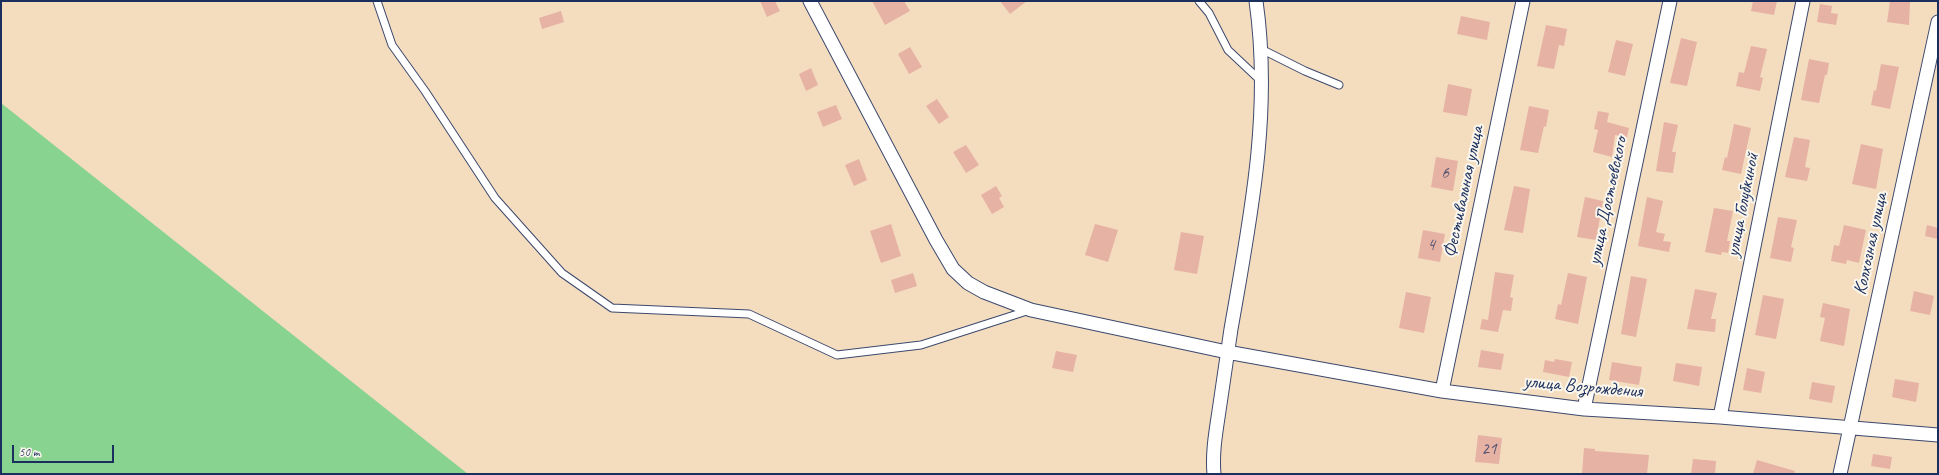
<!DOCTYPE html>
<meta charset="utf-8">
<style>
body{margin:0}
#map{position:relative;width:1939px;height:475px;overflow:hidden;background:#f4dcbf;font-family:Caveat,sans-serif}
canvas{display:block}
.frame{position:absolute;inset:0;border:2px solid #1b2f5e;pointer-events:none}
.scale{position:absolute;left:12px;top:445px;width:102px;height:18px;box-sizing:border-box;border:2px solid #1b2f5e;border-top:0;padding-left:5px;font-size:12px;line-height:14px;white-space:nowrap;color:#1b2f5e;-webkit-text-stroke:3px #fbf7ec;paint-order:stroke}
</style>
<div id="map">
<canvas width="1939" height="475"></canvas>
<div class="frame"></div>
<div class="scale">50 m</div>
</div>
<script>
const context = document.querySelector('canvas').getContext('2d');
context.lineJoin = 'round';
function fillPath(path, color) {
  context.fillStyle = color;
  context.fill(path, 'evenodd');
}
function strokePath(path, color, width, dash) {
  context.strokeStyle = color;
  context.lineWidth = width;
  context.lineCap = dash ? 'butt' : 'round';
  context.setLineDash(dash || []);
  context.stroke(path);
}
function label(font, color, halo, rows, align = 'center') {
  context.font = font + ' Caveat,sans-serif';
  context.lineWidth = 4;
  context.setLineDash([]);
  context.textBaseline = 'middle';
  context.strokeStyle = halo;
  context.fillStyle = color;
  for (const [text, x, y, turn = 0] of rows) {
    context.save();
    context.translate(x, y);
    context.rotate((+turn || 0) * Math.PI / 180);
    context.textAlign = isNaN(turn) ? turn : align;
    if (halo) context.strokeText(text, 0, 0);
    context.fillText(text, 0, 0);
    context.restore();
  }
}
const green = new Path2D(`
 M 1,103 L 468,474 L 1,474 Z`);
const building = new Path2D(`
 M 760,1 L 775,1 L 780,11 L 767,17 Z
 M 872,1 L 904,1 L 910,11 L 885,25 Z
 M 1000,1 L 1027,1 L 1010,14 Z
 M 1753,1 L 1777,1 L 1774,15 L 1751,11 Z
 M 1890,1 L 1910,1 L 1909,25 L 1887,22 Z
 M 1820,4 L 1832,6 L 1831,13 L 1838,14 L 1836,25 L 1817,22 Z
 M 561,11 L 564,22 L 542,29 L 539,18 Z
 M 1461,16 L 1490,22 L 1487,40 L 1457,34 Z
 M 1546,25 L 1567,29 L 1564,46 L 1559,45 L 1554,69 L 1537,66 Z
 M 1681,38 L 1697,42 L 1687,86 L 1670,83 Z
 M 1616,40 L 1633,44 L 1625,76 L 1608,72 Z
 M 1751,46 L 1767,49 L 1760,77 L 1763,78 L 1760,91 L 1736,86 L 1739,72 L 1744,73 Z
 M 910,47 L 922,67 L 909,74 L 898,54 Z
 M 1809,59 L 1829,63 L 1827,75 L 1825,75 L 1819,103 L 1801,100 Z
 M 1881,64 L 1899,67 L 1890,109 L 1871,105 L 1874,90 L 1876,91 Z
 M 811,68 L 818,85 L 806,91 L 799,74 Z
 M 1448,84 L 1472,89 L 1467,116 L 1443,112 Z
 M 937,99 L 949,117 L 939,124 L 926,106 Z
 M 836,105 L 842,119 L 823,127 L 817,112 Z
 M 1529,106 L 1549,110 L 1546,127 L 1544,126 L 1538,153 L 1520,150 Z
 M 1598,111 L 1609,113 L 1607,122 L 1629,128 L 1627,137 L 1615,135 L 1612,157 L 1593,152 L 1598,130 L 1594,129 Z
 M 1664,122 L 1678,125 L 1672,152 L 1676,152 L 1673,173 L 1656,171 Z
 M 1734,124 L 1751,128 L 1741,174 L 1722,170 L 1725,157 L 1727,158 Z
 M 1794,137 L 1810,140 L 1805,167 L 1810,168 L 1807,181 L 1785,177 Z
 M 1861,144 L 1883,149 L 1876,189 L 1852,184 Z
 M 966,145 L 979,165 L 966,173 L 953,152 Z
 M 1436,157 L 1458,161 L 1453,191 L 1431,187 Z
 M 859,159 L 867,180 L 854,186 L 845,165 Z
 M 996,186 L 1002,196 L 999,198 L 1004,207 L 992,214 L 981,195 Z
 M 1514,186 L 1530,189 L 1523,233 L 1504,230 Z
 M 1585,197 L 1603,201 L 1596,240 L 1577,237 Z
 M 1647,197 L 1663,201 L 1656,232 L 1665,234 L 1663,241 L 1671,242 L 1669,252 L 1638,246 Z
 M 1714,208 L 1733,211 L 1727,241 L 1730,241 L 1728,253 L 1722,252 L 1721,255 L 1705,252 Z
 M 1778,217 L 1797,220 L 1791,247 L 1794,248 L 1791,262 L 1770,258 Z
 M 891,224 L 901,256 L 881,263 L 870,231 Z
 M 1095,224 L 1118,230 L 1108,262 L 1085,255 Z
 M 1844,225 L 1866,230 L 1859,263 L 1847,260 L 1846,264 L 1831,261 L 1834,245 L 1839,246 Z
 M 1927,225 L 1938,228 L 1938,239 L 1925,236 Z
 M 1423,230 L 1445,234 L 1440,262 L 1418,258 Z
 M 1181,232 L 1204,236 L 1197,274 L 1174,270 Z
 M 1495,272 L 1514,275 L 1510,297 L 1513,298 L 1511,311 L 1503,310 L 1498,332 L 1480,329 L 1482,319 L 1488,320 Z
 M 913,273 L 917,286 L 895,293 L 891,280 Z
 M 1568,273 L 1587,277 L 1578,324 L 1555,319 L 1558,304 L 1561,305 Z
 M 1631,276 L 1647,279 L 1636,337 L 1621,334 Z
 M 1695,289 L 1717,293 L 1711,319 L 1716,319 L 1715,332 L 1687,329 Z
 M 1914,291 L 1934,296 L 1930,315 L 1910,311 Z
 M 1406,292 L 1431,297 L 1424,333 L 1399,328 Z
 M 1763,295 L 1784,299 L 1776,339 L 1755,335 Z
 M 1823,303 L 1850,309 L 1844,346 L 1820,341 L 1825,318 L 1820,317 Z
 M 1481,350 L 1504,354 L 1501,370 L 1478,367 Z
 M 1056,351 L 1077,355 L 1073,372 L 1052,368 Z
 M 1555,359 L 1572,362 L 1569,377 L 1543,372 L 1545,360 L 1554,362 Z
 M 1612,362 L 1642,367 L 1639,385 L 1609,380 Z
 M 1676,363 L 1702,367 L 1699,386 L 1673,381 Z
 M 1747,368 L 1765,372 L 1761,393 L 1743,390 Z
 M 1895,379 L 1919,383 L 1916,402 L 1892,397 Z
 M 1812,382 L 1835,386 L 1832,403 L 1809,399 Z
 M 1478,435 L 1502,438 L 1499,464 L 1475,462 Z
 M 1584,448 L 1595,449 L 1595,451 L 1649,455 L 1647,474 L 1582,474 Z
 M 1873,454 L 1892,457 L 1890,469 L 1871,466 Z
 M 1693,459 L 1716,461 L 1715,474 L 1691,474 Z
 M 1757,460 L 1795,471 L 1794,474 L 1753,474 Z`);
const service = new Path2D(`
 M 377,1 L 392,45 L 425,91 L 495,198 L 562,273 L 612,308 L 749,314 L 837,355 L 921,345 L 1030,310
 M 1199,1 L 1209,13 L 1228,50 L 1261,81
 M 1261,49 L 1305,71 L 1339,85`);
const minor = new Path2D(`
 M 810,1 L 936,240 L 953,269 L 968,283 L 984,292 L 1031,310 L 1227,352 L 1442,391 L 1584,409 L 1720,417 L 1938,435
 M 1442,391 L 1523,1
 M 1584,409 L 1670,1
 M 1720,417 L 1803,1
 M 1214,474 C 1212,453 1216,431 1219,411 C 1223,384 1227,356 1231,329 C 1250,220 1272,113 1256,1
 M 1840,474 L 1938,22`);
const numberNames = [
 ["6",1445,174],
 ["4",1431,246],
 ["21",1489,450]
];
const streetNames = [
 ["Фестивальная улица",1464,192,-78],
 ["улица Достоевского",1608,201,-78],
 ["улица Голубкиной",1743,205,-79],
 ["Колхозная улица",1871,244,-78],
 ["улица Возрождения",1583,387,5]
];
fillPath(green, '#89d390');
fillPath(building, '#e6b2a4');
strokePath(service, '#3c496d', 9);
strokePath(minor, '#3c496d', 15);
strokePath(service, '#fff', 7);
strokePath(minor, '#fff', 13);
label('17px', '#4e5070', null, numberNames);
label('19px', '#1b2f5e', '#fbf7ec', streetNames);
</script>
